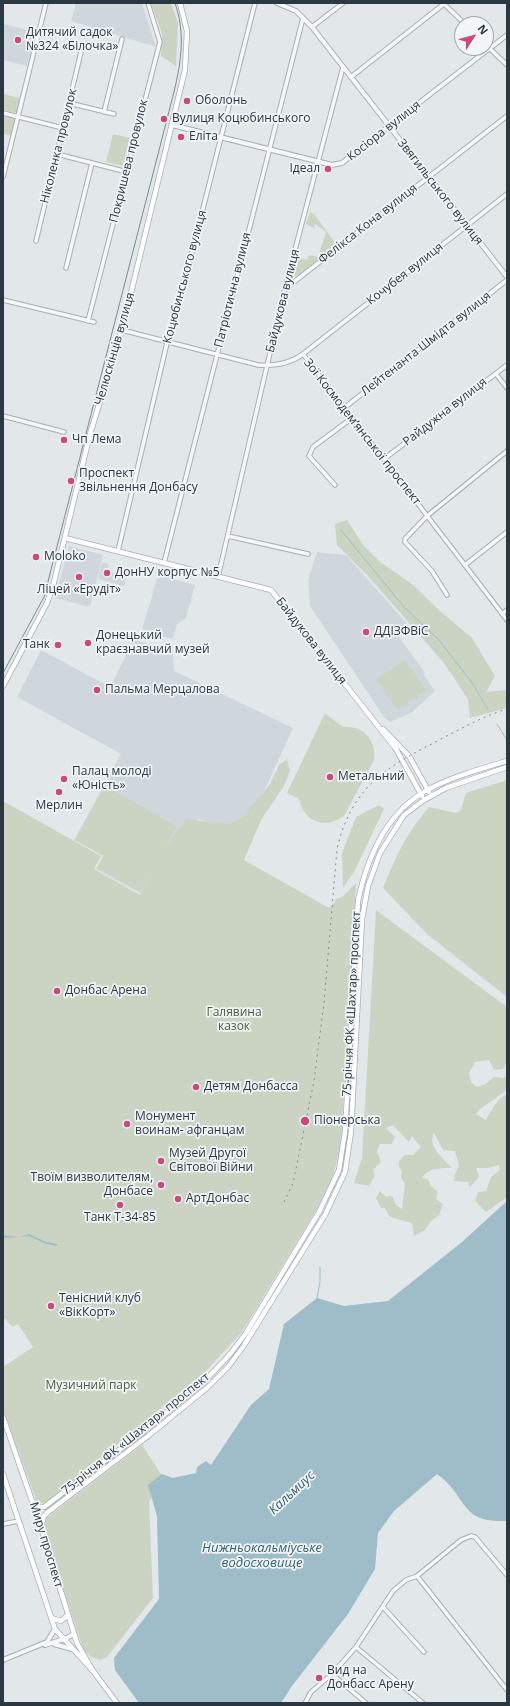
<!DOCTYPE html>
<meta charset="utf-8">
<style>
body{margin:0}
#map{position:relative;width:510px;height:1706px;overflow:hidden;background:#e2e7ea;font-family:"Open Sans",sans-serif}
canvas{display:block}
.frame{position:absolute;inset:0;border:4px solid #2a3842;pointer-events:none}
.north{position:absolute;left:454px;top:16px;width:40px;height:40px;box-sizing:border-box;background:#f2f5f7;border:1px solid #a2a9af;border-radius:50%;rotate:54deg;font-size:11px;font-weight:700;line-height:16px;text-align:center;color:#2a3842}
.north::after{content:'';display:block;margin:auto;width:14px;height:18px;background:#cd497c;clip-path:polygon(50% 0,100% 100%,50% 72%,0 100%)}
</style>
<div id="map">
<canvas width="510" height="1706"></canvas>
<div class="frame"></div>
<div class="north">N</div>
</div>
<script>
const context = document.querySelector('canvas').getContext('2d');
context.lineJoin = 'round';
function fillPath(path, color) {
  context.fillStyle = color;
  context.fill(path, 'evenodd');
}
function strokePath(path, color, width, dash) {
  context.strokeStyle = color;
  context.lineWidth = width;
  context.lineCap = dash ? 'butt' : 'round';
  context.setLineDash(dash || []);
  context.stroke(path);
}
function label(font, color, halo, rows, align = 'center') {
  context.font = font + ' "Open Sans",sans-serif';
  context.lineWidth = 3.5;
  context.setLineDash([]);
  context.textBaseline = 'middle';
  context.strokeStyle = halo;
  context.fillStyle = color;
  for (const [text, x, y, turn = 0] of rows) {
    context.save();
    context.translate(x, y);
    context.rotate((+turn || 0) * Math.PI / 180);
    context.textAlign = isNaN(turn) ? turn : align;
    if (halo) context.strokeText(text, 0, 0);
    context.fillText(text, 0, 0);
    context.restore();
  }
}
const built = new Path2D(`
 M 76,3 L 142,3 L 156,47 L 71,21 Z
 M 3,24 L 36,32 L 27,66 L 3,60 Z
 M 69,546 L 103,555 L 90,607 L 55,598 Z
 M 317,552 L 346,555 L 410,627 L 399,637 L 425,673 L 424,675 L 435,691 L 411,713 L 390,722 L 384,717 L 310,606 L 308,580 Z
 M 102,562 L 109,564 L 107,571 L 120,574 L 122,568 L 129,569 L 124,586 L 98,579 Z
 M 158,575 L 195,585 L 186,618 L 177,624 L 173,639 L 142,630 Z
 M 134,639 L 173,654 L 174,671 L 293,728 L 260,800 L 234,828 L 198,819 L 154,901 L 96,869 L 103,856 L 74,840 L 121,754 L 17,697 L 41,650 L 110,687 Z`);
const green = new Path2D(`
 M 151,3 L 171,3 L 178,23 L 176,66 L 161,56 L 162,34 Z
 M 3,94 L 20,98 L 17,113 L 3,110 Z
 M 3,115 L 15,118 L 11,136 L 3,134 Z
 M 113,134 L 130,138 L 123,166 L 106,162 Z
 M 310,212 L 314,214 L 336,244 L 302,273 L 295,276 L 293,273 L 297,257 L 307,260 L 309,255 L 318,257 L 326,232 L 315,224 L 314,228 L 306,224 Z
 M 347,520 L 363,545 L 380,562 L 412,584 L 440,611 L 472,638 L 495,676 L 486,692 L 505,690 L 507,693 L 507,708 L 470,718 L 468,699 L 444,663 L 367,575 L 337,545 L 335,524 Z
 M 405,660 L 426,690 L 397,710 L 376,679 Z
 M 325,713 L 343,727 C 363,725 377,740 374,760 L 344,816 C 325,830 304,822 299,799 L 287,793 Z
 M 287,759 L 290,771 L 284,786 L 262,818 L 244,860 L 329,908 L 335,902 L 336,899 L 342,897 L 356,883 L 341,1142 L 331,1186 L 242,1332 L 207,1370 L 66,1487 L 46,1502 L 40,1504 L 37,1502 L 3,1410 L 3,1367 L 33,1347 L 18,1324 L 12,1327 L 6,1319 L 3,1320 L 3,801 L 101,856 L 94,869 L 140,895 L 151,873 L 140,892 L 97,868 L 104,856 L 75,840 L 105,786 L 177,826 L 165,848 L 186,819 L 228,824 L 241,819 L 270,784 L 279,765 Z
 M 507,780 L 507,997 L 427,934 L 383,888 C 396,856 406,834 429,807 L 456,813 L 461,810 L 466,793 Z
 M 379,805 L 384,809 L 354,872 L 343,888 L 342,853 L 356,817 Z
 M 376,910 L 507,1007 L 507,1062 L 503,1069 L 494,1070 L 489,1060 L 475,1062 L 469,1073 L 471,1082 L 477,1087 L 486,1084 L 494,1077 L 503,1078 L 507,1076 L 507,1090 L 480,1109 L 476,1114 L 486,1120 C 491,1110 497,1099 507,1094 L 507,1197 L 486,1212 L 475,1201 L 478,1192 L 486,1191 L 491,1177 L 500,1170 L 499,1165 L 488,1168 L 476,1168 L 479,1177 L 470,1187 L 468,1182 L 454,1181 L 455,1174 L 459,1166 L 455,1151 L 443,1150 L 434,1133 C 427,1147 444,1159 452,1168 C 441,1168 428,1168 422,1178 L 428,1179 L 431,1186 L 438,1192 L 436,1199 L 443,1204 L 439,1215 L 430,1222 L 425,1230 L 414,1236 L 412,1223 L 390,1217 L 385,1208 L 381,1208 L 376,1198 L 380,1191 L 386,1197 L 392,1196 L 396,1205 L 402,1209 L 405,1184 L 401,1178 L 402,1172 L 399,1167 L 399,1161 L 405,1155 L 413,1155 L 421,1147 L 412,1136 L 409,1142 L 393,1125 L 386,1128 L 395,1137 L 392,1144 L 380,1144 L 377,1151 L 381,1162 L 373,1170 L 375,1175 L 369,1186 L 354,1183 L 362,1158 Z
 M 142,1445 L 163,1477 L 149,1502 L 153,1598 L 107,1657 L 100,1660 L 91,1657 L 83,1649 L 56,1567 L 44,1522 L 45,1519 Z`);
const water = new Path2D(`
 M 507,1201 L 507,1521 C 458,1523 469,1497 437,1474 L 394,1511 L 378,1533 L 375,1569 L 348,1614 L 292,1686 L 281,1703 L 139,1703 L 115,1670 L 114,1658 L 159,1599 L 157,1516 L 148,1485 L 162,1474 L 173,1478 L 196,1473 L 197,1467 L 206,1461 L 211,1465 L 251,1405 L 269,1389 L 284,1324 L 317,1298 L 344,1306 L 388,1301 L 462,1242 Z
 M 29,1234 L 46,1242 L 57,1244 L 58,1246 L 46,1244 L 29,1236 L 3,1238 L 3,1235 L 18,1237 Z`);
const stream = new Path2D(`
 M 340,529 L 404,607 L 439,640 L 472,683 L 488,709
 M 497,724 L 507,740
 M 317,1298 L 320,1282 L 320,1267`);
const minor = new Path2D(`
 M 443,3 L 465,24
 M 312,27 L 343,3
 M 486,45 L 507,65
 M 351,77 L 445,3
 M 69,103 L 114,114
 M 104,112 L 122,39
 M 3,113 L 63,128
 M 389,126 L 507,35
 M 57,154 L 127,172
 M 3,177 L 46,3
 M 36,241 L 81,52
 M 66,268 L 92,163
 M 286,284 L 290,285 L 507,116
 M 3,300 L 94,322
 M 88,321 L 160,42 L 148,3
 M 122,330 L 258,365 C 274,366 290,364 303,354 L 507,620
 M 303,354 L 507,194
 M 496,374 L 507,388
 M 344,408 L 507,280
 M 3,416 L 64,432
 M 384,459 L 507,365
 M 335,485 L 309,456 L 313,447 L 352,418
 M 228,536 L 308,554
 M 118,551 L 167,343 L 171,335 L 255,3
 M 164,563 L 303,18
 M 465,565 L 507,532
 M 218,577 L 286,284 L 343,67
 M 447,595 L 432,571 L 405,542 L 405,539 L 427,516 L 507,451
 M 502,614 L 507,610
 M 3,1524 L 19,1521
 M 417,1576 L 507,1690
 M 383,1607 L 424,1652
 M 356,1647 L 423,1703
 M 332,1674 L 366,1703
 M 305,1703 L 311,1692 L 332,1674 L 356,1647 L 393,1591 L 406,1580 L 417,1576 L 461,1540 L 471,1536 L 475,1537 L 507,1575`);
const tertiary = new Path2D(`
 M 277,3 L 296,11 L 312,27 L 507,277
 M 172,125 L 332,165 L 342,163 L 389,126
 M 54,1644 L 72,1649
 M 45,1645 L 67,1638 L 74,1634
 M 3,1660 L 47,1642 L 55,1629`);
const secondary = new Path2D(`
 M 65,538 L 271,590 L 396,749 L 422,796
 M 3,686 L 47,603 L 53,586 L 90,434 L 122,330 L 185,70 L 187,31 L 180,3
 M 383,729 L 409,756 L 429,792
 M 3,1417 L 41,1527 L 77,1643 L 93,1671
 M 3,1474 L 55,1629 L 93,1671 L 117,1703
 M 33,1502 L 36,1507 L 44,1507 L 144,1431 L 204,1382 L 231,1353 L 246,1333 L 319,1212 L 339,1170 L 345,1132 L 358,901 C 367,858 386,813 427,790 C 451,777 480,769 507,761
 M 41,1527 L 44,1516 L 48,1512 L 148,1436 L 208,1387 L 228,1367 L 243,1347 L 325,1215 L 345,1172 L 351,1132 L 362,919 L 368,886 L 380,853 L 404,815 L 424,800 L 446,788 L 507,767
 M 51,1618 L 61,1621 L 68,1615`);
const tram = new Path2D(`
 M 3,673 L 44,597 L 165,127 C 175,86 190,45 175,3`);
const rail = new Path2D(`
 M 284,1202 L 293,1183 L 296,1169 L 314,1081 L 324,1003 L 337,849 C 352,784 389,766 443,738 C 464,727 484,716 507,709`);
const markers = [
 [18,40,4,"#cd497c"],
 [187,101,4,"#cd497c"],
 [164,119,4,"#cd497c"],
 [181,137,4,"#cd497c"],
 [328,169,4,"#cd497c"],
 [64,440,4,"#cd497c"],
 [71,481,4,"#cd497c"],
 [36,557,4,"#cd497c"],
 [107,573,4,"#cd497c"],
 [79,577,4,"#cd497c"],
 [366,632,4,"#cd497c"],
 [88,643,4,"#cd497c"],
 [58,645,4,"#cd497c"],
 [97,690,4,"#cd497c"],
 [330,777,4,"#cd497c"],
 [64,779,4,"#cd497c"],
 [59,792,4,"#cd497c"],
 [57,991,4,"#cd497c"],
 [196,1087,4,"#cd497c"],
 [305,1121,5,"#cd497c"],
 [127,1124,4,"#cd497c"],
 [161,1161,4,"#cd497c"],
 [161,1185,4,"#cd497c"],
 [178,1199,4,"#cd497c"],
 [120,1205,4,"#cd497c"],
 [51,1306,4,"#cd497c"],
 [319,1678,4,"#cd497c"]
];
const poiNames = [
 ["Дитячий садок",26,33],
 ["№324 «Білочка»",26,47],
 ["Оболонь",195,101],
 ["Вулиця Коцюбинського",172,119],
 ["Еліта",189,137],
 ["Ідеал",320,169,"right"],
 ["Чп Лема",72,440],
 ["Проспект",79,474],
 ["Звільнення Донбасу",79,488],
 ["Moloko",44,557],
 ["ДонНУ корпус №5",115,573],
 ["Ліцей «Ерудіт»",79,590,"center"],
 ["ДДІЗФВіС",374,632],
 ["Донецький",96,636],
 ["краєзнавчий музей",96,650],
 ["Танк",50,645,"right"],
 ["Пальма Мерцалова",105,690],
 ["Палац молоді",72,772],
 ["«Юність»",72,786],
 ["Метальний",338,777],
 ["Мерлин",59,806,"center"],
 ["Донбас Арена",65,991],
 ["Детям Донбасса",204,1087],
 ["Монумент",135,1117],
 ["воинам- афганцам",135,1131],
 ["Піонерська",314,1121],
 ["Музей Другої",169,1154],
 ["Світової Війни",169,1168],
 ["Твоїм визволителям,",153,1178,"right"],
 ["Донбасе",153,1192,"right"],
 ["АртДонбас",186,1199],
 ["Танк Т-34-85",120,1218,"center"],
 ["Тенісний клуб",59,1299],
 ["«ВікКорт»",59,1313],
 ["Вид на",327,1671],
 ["Донбасс Арену",327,1685]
];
const streetNames = [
 ["Косіора вулиця",384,131,-38],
 ["Ніколенка провулок",59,146,-76],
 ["Покришева провулок",129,161,-76],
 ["Звягильського вулиця",440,192,52],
 ["Фелікса Кона вулиця",368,224,-38],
 ["Кочубея вулиця",405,274,-38],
 ["Коцюбинського вулиця",185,277,-75],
 ["Патріотична вулиця",233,290,-76],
 ["Байдукова вулиця",283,301,-76],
 ["Лейтенанта Шмідта вулиця",426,344,-38],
 ["Челюскінців вулиця",115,349,-74],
 ["Райдужна вулиця",445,412,-38],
 ["Зої Космодем’янської проспект",362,432,52],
 ["Байдукова вулиця",311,641,52],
 ["75-річчя ФК «Шахтар» проспект",352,1004,-87],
 ["75-річчя ФК «Шахтар» проспект",136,1434,-39],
 ["Миру проспект",46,1545,73]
];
const parkNames = [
 ["Галявина",234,1013],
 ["казок",234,1027],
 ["Музичний парк",91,1386]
];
const waterNames = [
 ["Кальмиус",292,1493,-43],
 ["Нижньокальміуське",262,1548],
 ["водосховище",262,1563]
];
fillPath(built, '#d0d7dc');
fillPath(green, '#cbd4c3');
fillPath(water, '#9ebdc9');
strokePath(stream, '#9ebdc9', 1);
strokePath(minor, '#a7afb4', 5.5);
strokePath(tertiary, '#a7afb4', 6);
strokePath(secondary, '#a7afb4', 6);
strokePath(minor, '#f5f7f8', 3.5);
strokePath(tertiary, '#f5f7f8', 4);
strokePath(secondary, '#fff', 4.5);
strokePath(tram, '#7b8a94', 1);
strokePath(rail, '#7b8a94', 1, [2, 4]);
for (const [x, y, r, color] of markers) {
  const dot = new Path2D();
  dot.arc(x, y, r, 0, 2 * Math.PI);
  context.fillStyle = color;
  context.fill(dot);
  strokePath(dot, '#f2f5f7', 1.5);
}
label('12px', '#2a3842', '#f2f5f7', poiNames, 'left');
label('12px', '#2a3842', '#f2f5f7', streetNames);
label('12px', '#485e38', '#f2f5f7', parkNames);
label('italic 13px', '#356176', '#f2f5f7', waterNames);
</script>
